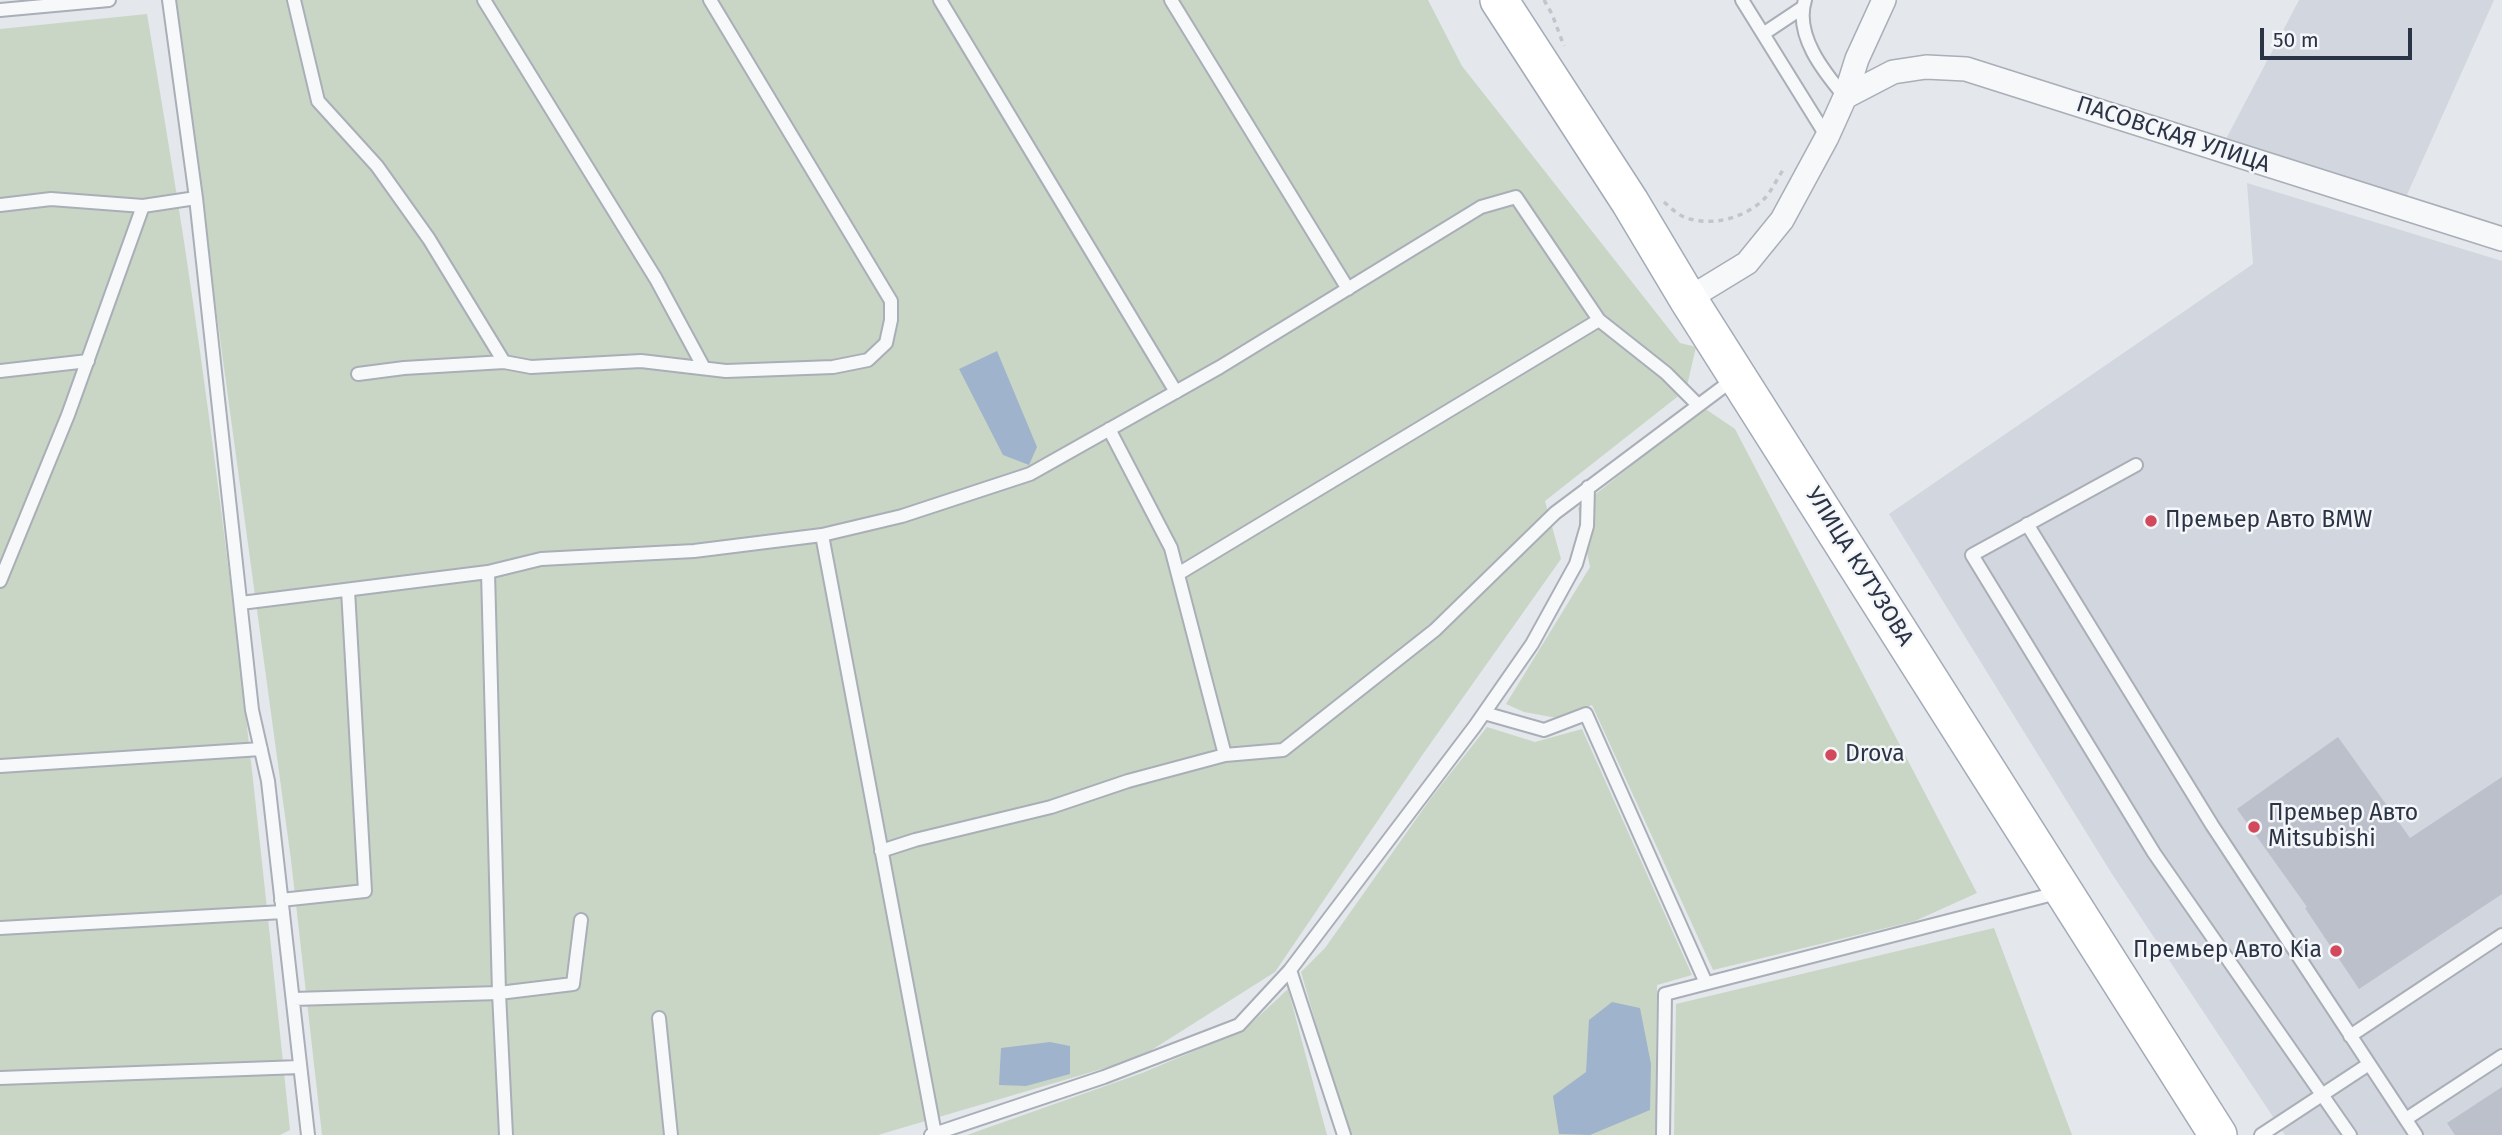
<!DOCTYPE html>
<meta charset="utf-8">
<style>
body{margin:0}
#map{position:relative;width:2502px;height:1135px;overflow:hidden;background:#e4e7ec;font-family:"Fira Sans",sans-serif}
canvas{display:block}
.scale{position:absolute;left:2260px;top:28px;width:152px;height:32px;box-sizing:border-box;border:4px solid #2b3445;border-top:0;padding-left:9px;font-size:21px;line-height:24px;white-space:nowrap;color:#2b3445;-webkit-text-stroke:5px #f4f6f9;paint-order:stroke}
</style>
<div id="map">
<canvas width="2502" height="1135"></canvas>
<div class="scale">50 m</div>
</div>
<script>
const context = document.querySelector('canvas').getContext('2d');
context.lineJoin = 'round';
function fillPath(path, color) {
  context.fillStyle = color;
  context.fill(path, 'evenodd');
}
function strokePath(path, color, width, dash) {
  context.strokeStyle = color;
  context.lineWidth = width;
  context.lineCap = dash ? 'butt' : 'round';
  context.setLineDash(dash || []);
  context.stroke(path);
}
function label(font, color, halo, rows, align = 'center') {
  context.font = font + ' "Fira Sans",sans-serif';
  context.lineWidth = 5;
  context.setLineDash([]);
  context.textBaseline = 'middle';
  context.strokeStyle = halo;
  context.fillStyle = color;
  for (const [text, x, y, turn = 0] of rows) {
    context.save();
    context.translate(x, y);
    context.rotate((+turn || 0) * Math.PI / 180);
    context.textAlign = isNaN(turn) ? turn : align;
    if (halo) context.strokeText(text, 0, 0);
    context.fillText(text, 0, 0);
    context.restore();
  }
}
const built = new Path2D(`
 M 2299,0 L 2494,0 L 2406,197 L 2226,139 Z
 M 2247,183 L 2502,261 L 2502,1135 L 2285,1135 L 2112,874 L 1889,514 L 2253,264 Z`);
const green = new Path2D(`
 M 174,0 L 1428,0 L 1462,66 L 1680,343 L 1696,347 L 1686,390 L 1545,501 L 1561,559 L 1423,754 L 1275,972 L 1139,1058 L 878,1135 L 322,1135 L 291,860 Z
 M 147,14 C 160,92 173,170 185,248 C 229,541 260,836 290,1130 L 280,1135 L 0,1135 L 0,29 Z
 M 1704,408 L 1735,429 L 1977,893 L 1915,921 L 1713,970 L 1592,705 L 1557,718 L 1524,712 L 1506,704 L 1590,567 L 1578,508 Z
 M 1487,727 L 1535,742 L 1582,729 L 1692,975 L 1657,985 L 1656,1135 L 1348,1135 L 1301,972 L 1325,948 L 1431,798 Z
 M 1994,928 L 2072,1135 L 1674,1135 L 1676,1004 Z
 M 1288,989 L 1327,1135 L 967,1135 L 1142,1073 L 1244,1030 Z`);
const water = new Path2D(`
 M 997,351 L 1037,447 L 1029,465 L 1003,455 L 959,369 Z
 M 1612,1002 L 1640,1008 L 1651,1064 L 1650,1110 L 1590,1135 L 1559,1134 L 1553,1096 L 1586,1072 L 1589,1020 Z
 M 1050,1042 L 1070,1046 L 1070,1074 L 1026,1086 L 999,1085 L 1001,1048 Z`);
const building = new Path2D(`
 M 2338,737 L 2410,838 L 2502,777 L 2502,894 L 2359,989 L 2305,908 L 2307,907 L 2237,809 Z
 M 2502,1087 L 2502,1135 L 2455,1135 L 2447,1123 Z`);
const path = new Path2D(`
 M 1544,0 L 1552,14 L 1564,46
 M 1664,202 C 1670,207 1676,213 1682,216 C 1708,228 1745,219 1765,198 C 1772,190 1777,179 1783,170`);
const lane = new Path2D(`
 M 169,0 L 196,198 L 252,710 L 268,781 L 308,1135
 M 294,0 L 318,101 L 377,166 L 429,239 L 504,362 L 404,368 L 358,374
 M 484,0 L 656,279 L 704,368
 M 940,0 L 1176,392
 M 1171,0 L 1348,289
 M 1742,0 L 1827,137
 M 1805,0 C 1794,35 1824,72 1845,97
 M 0,10 L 109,0
 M 1763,34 L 1802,8
 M 0,205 L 51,199 L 143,206
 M 504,362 L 531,367 L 641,361 L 726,371 L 833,367 L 868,360 L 886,343 L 891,320 L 891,301 L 710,0
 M 0,371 L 88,361
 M 1109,429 L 1171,548 L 1225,755 L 1283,750 L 1435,630 L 1555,513 L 1735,378
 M 2136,465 L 1972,555 L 2154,853 L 2350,1135
 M 2027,524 L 2212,825 L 2416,1135
 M 488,572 L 499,993 L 573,984 L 581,920
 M 1178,574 L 1599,320
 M 0,581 L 68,415 L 143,206 L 196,198
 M 241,603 L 488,572 L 541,559 L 694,551 L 822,535
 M 1484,713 L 1544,730 L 1586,714 L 1706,983
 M 0,766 L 261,749
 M 881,851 L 915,840 L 1051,807 L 1128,781 L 1225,755
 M 281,900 L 365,891 L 348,590
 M 0,928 L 283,912
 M 293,999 L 499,993 L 506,1135
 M 659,1018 L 671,1135
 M 2350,1036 L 2502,935
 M 0,1078 L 300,1067
 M 2406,1119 L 2502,1056
 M 935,1134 L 822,535 L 902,516 L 1030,474 L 1220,367 L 1481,207 L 1516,197 L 1599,320 L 1666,373 L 1698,405
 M 931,1135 L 1104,1077 L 1239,1025 L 1290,970
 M 1344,1135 L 1290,970 L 1475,726 L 1532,644 L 1576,564 L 1587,526 L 1588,487
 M 1663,1135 L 1665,994 L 2061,892
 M 2261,1135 L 2369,1064`);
const street = new Path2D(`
 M 1845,97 L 1893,72 L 1926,67 L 1966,69 L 2502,239
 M 1688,299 L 1747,263 L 1782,220 L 1827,137 L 1845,97 L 1857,59 L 1884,0`);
const primary = new Path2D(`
 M 1499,0 L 1630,202 L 1688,299 L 2218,1135`);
const markers = [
 [2151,521,7,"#d1495b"],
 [1831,755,7,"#d1495b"],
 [2254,827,7,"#d1495b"],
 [2336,951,7,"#d1495b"]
];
const streetNames = [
 ["ПАСОВСКАЯ УЛИЦА",2173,135,18],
 ["УЛИЦА КУТУЗОВА",1859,567,58]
];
const poiNames = [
 ["Премьер Авто BMW",2165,521],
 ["Drova",1845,755],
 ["Премьер Авто",2268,814],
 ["Mitsubishi",2268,840],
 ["Премьер Авто Kia",2322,951,"right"]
];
fillPath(built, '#d2d6de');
fillPath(green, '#c9d6c5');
fillPath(water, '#9fb4cc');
fillPath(building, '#bbc0ca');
strokePath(lane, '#a9aeb7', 16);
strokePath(street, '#a9aeb7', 26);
strokePath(primary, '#a3abb8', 40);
strokePath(path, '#c2c5cb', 3.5, [5, 5]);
strokePath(lane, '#f7f8fa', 12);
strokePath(street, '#f7f8fa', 23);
strokePath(primary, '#fff', 37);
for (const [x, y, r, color] of markers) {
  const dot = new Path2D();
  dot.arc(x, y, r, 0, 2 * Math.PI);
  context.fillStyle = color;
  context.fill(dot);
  strokePath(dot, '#f4f6f9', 2.5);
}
label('23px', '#2b3445', '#f4f6f9', streetNames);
label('23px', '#2b3445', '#f4f6f9', poiNames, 'left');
</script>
